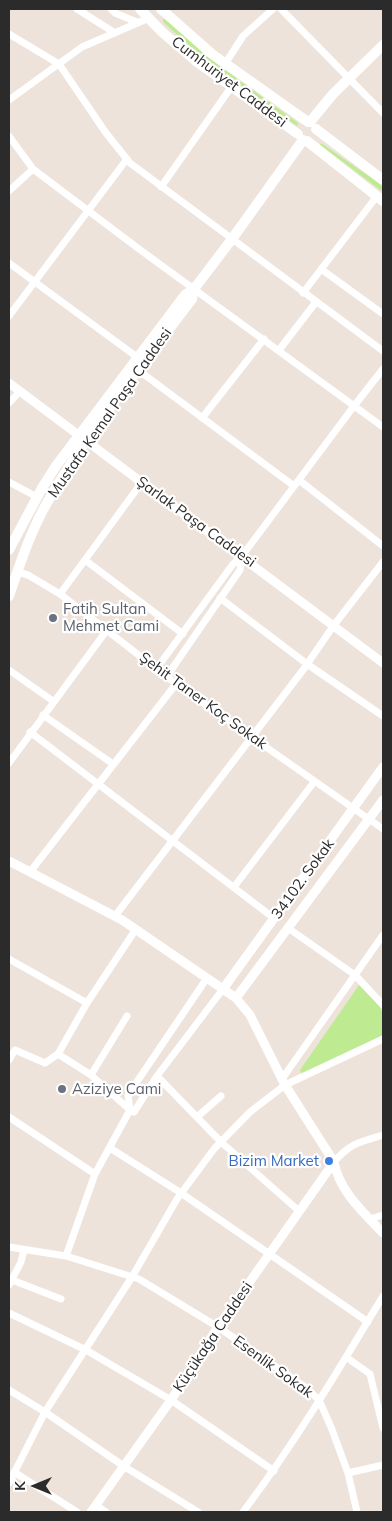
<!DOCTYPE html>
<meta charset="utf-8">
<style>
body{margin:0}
#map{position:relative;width:392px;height:1521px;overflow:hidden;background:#eee3db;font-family:Mulish,sans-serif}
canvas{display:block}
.frame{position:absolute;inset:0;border:10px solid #2b2b2b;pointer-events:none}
.north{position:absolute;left:10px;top:1461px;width:50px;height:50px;-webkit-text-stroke:4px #fff;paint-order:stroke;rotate:270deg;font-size:14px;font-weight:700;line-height:20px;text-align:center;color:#2b2b2b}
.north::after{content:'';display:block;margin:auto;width:18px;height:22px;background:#2b2b2b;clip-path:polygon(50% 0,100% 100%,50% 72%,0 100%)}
</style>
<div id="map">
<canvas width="392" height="1521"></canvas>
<div class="frame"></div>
<div class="north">K</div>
</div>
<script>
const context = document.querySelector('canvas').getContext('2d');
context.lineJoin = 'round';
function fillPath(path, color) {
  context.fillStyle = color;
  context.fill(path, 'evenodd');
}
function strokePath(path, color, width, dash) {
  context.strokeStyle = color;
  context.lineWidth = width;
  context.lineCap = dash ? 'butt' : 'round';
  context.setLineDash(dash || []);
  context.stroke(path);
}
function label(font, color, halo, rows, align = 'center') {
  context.font = font + ' Mulish,sans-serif';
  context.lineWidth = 4.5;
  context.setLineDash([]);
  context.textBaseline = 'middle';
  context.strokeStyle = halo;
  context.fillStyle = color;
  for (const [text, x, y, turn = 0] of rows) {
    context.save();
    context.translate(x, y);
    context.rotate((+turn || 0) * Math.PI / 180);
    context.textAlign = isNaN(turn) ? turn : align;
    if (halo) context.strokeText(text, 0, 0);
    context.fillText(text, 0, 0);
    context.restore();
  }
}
const green = new Path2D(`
 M 165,18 L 217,64 L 298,123 L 297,126 L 213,67 L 163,22 L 163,19 Z
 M 321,143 L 383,186 L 383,192 L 320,145 Z
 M 359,985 L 379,1005 L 383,1014 L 383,1035 L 302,1075 L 300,1070 Z`);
const minor = new Path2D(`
 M 77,9 L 115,33
 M 111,9 L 115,13 L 137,22
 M 281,9 L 383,113
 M 9,34 L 59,64 L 106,133 L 130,163 L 383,351
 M 225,64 L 243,36 L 273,9
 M 9,100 L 82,47 L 149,18
 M 9,136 L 33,169 L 139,249 L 383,427
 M 161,187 L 232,86
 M 9,191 L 33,169
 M 9,263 L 137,357
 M 321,269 L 383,314
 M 303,293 L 377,196
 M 9,316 L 127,159
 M 279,350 L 316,302
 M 138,370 L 294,486
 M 9,403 L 20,391
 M 202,418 L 264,339
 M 299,480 L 383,546
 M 9,482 L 37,497
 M 242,556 L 354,406 L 383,369
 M 85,560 L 183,634
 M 17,572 L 28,575 L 60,594 L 176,684 L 383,829
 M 60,594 L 142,482
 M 220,598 L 307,664 L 383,716
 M 157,668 L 233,564 L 242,556 L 240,570 L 167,676
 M 9,670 L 53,701
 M 43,715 L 113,764
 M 30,732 L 275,919
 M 9,763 L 107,630
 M 30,872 L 176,684
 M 234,887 L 314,782
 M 115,916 L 303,670 L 334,625 L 383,562
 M 288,928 L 355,975 L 383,1005
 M 9,959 L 87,1003
 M 58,1054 L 91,1075 L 130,1110
 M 9,1060 L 15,1050 L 45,1063 L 58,1054 L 87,1003 L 136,929
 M 91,1075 L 127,1016
 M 157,1076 L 221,1142 L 299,1211
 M 282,1079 L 383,935
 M 130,1110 L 128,1095 L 207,978
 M 9,1117 L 95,1174
 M 197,1117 L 221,1096
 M 110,1148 L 181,1193 L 368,1322
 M 334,1162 C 350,1143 360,1142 383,1135
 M 370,1219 L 383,1215
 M 9,1247 L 66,1256 L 139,1279 L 218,1327 L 305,1387 L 319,1400 L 331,1427 L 348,1473 L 357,1512
 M 66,1256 L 95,1174 L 130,1110 L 134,1112 L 157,1076 L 223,989
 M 12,1280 L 61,1299
 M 9,1285 L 21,1262 L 24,1250
 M 9,1313 L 86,1350 L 171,1400 L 274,1471
 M 346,1357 L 370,1374 L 383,1428
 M 9,1390 L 45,1412 L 125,1467 L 198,1512
 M 14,1472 L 77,1512
 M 348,1473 L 383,1465
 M 9,1483 L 45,1412 L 132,1277 L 177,1199 L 214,1149 L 250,1112 L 285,1085 L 383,1039
 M 96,1505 L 106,1512
 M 243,1512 C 295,1443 339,1369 383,1296`);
const tertiary = new Path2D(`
 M 9,383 L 383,663
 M 9,861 L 122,920 L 236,998 L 250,1015 L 285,1085 L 334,1162 C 339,1191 364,1213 383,1233
 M 223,989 L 383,767
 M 236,998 L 383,800
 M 91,1512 L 171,1400 L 218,1327 L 334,1162`);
const secondary = new Path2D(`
 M 140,9 L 161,31 L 197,62 L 298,134
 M 161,9 L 212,54 L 308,122
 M 310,122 L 333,94 L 383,45
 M 316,129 L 383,180
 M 307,141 L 383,201
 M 9,550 L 42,488 L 56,466 L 185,295 L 194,289
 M 9,596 C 20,564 31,530 48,501 C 89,430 143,364 192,299 L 194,289 L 232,239 L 303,140`);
const markers = [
 [53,618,5,"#6b7280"],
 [62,1089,5,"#6b7280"],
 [329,1161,5,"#3f7fe0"]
];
const streetNames = [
 ["Cumhuriyet Caddesi",229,82,37],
 ["Mustafa Kemal Paşa Caddesi",110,413,-55],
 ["Şarlak Paşa Caddesi",196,522,36],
 ["Şehit Taner Koç Sokak",203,701,36],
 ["34102. Sokak",303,879,-54],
 ["Küçükağa Caddesi",213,1337,-56],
 ["Esenlik Sokak",273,1367,36]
];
const worshipNames = [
 ["Fatih Sultan",63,609],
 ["Mehmet Cami",63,626],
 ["Aziziye Cami",72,1089]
];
const shopNames = [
 ["Bizim Market",319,1161]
];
fillPath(green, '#beeb92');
strokePath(minor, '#fff', 7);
strokePath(tertiary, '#fff', 9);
strokePath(secondary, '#fff', 10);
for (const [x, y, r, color] of markers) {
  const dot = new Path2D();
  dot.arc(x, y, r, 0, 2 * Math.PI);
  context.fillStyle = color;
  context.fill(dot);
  strokePath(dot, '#fff', 2);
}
label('15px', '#2b2b2b', '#fff', streetNames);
label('15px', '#5b616d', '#fff', worshipNames, 'left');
label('15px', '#366cbe', '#fff', shopNames, 'right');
</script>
